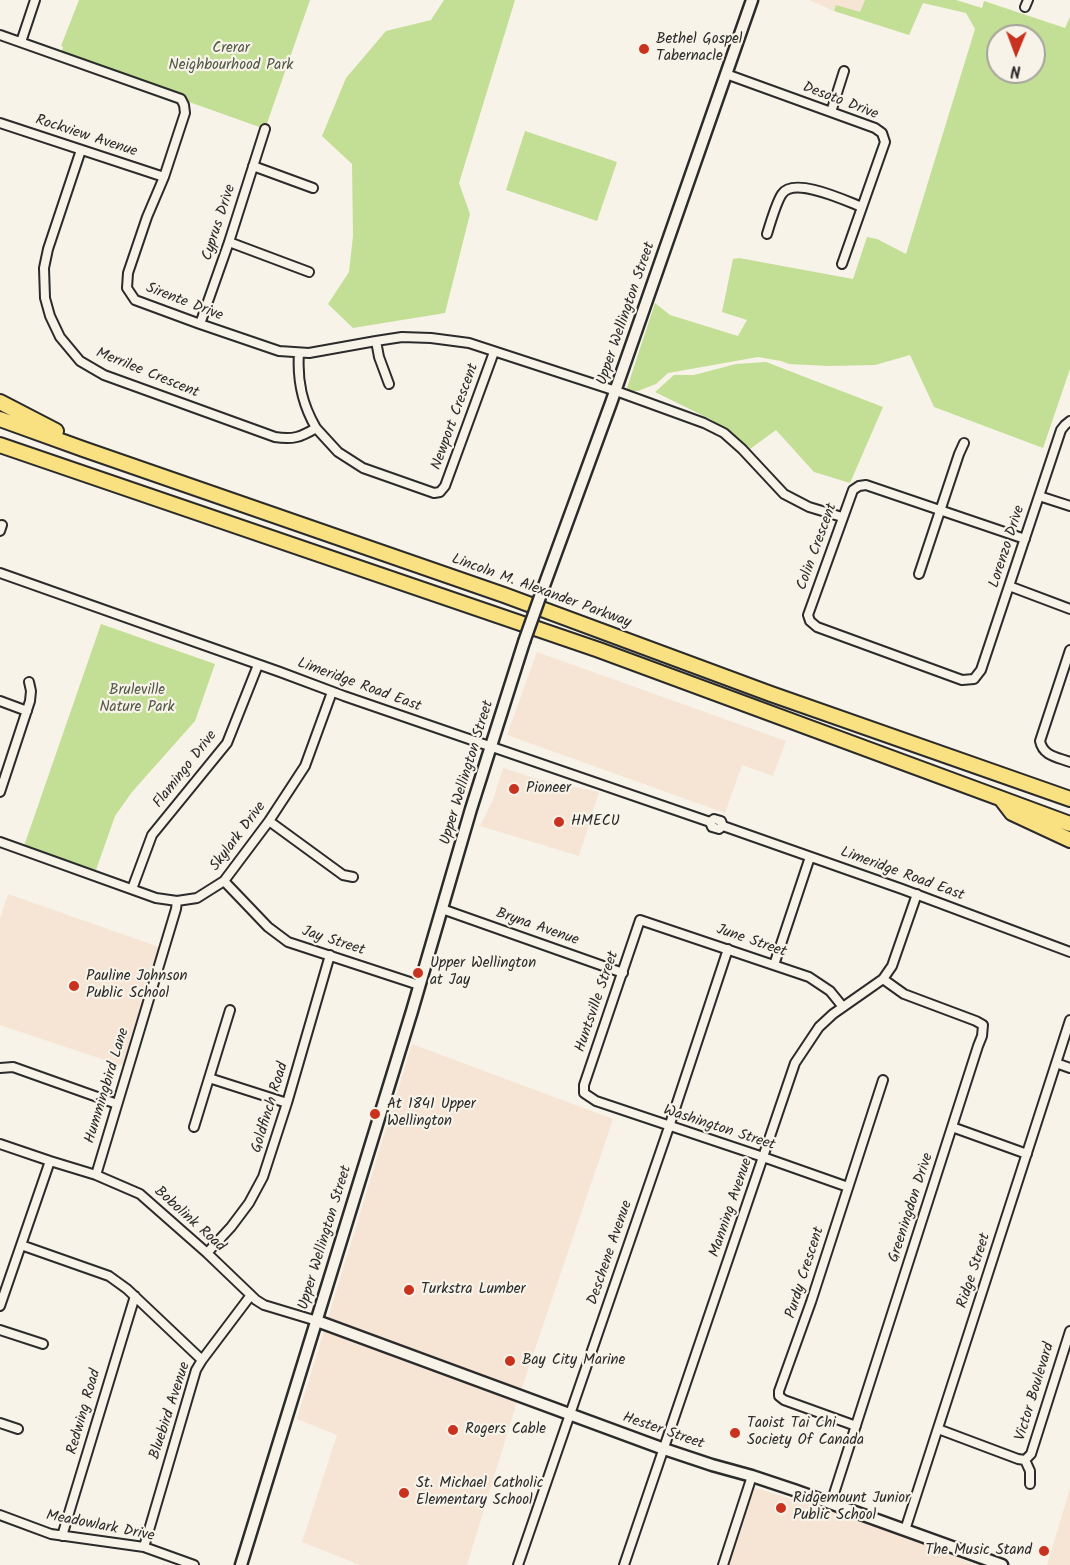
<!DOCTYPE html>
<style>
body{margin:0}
#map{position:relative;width:1070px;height:1565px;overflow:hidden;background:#f7f3e8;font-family:Kalam,sans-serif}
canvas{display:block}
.north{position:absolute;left:986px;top:24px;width:60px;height:60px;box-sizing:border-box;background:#f7f3e8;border:2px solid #a5a39c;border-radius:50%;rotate:181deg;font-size:16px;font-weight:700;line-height:24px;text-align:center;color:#2b2b2b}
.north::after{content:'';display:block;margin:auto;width:21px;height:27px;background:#c8321e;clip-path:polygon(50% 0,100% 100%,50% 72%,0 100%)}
</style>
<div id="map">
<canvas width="1070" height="1565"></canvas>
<div class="north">N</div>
</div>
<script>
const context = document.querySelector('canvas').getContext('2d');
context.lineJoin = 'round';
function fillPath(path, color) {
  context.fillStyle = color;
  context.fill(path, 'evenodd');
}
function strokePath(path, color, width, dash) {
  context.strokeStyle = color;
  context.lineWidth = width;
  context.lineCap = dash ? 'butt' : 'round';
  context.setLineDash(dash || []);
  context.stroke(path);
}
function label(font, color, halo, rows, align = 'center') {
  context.font = font + ' Kalam,sans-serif';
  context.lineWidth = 4.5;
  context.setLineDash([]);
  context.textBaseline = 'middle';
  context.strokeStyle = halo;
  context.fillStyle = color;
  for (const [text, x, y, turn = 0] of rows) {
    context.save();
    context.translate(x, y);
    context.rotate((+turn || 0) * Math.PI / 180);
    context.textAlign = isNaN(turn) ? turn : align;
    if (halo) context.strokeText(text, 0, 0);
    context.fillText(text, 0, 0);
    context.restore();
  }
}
const built = new Path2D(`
 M 809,0 L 865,0 L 860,13 L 836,5 L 834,11 Z
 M 537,652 L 786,741 L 773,776 L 742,765 L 725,813 L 507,735 Z
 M 503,768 L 534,778 L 599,792 L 579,856 L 480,826 L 493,800 Z
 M 8,894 L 159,947 L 123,1066 L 0,1025 L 0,919 Z
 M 412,1044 L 613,1119 L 516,1405 L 467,1565 L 360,1565 L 302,1542 L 337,1435 L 297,1419 Z
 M 749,1486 L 892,1530 L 975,1565 L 721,1565 Z
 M 1070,1488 L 1070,1565 L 1047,1565 L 1061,1519 Z`);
const green = new Path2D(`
 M 79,0 L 310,0 L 265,129 L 60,56 L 63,47 L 61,46 Z
 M 444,0 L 515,0 L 459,183 L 470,214 L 445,313 L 353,328 L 328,304 L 349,272 L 353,236 L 352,164 L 322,136 L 346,78 L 386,31 L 431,20 Z
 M 865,0 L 956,0 L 982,8 L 984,1 L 1065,28 L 1070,17 L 1070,369 L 1043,448 L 934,407 L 910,355 L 875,365 L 829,366 L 789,364 L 781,361 L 758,357 L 668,373 L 656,384 L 638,391 L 626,391 L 655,303 L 670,315 L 738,336 L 747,320 L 722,312 L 733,259 L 739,258 L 853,279 L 867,237 L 877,239 L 906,254 L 975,29 L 966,13 L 923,3 L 909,35 L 834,11 L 836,5 L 860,12 ZM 998,36 L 1034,36 L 1034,72 L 998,72 Z
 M 525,131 L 617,162 L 597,221 L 506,190 Z
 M 766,362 L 883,407 L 850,483 L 814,472 L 776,430 L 750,449 L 712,420 L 655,392 L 674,375 L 694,375 L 736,364 Z
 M 101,624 L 215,664 L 195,721 L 132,792 L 115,816 L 96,870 L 24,846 Z`);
const street = new Path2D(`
 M 1025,7 L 1028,0
 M 0,35 L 181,99 L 184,105 L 185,113 L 164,177 L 147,217 L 128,273 L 127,288 L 135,300 L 200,324 L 279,351 L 309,353 L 376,341 L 402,337 L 431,338 L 469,343 L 616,391 L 704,423 L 724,433 L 742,449 L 784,494 L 809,507 L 842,517
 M 21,42 L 35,0
 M 726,74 L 875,128 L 882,133 L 885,142 L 842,264
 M 831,112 L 844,71
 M 0,123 L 164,177
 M 81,150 L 48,249 L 44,268 L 45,298 L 50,316 L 60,337 L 80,361 L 104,375 L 275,437 C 293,440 301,437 316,428 L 338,452 L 363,468 L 434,493 L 440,492 L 445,486 L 494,352
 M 253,166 L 313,188
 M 767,234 C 770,224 777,201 782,194 C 794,176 846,201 862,207
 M 229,242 L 309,272
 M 200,324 L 229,242 L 265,129
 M 376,341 L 379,357 L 389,384
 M 299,353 C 297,381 302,404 316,428
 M 1039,496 L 1070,506
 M 0,531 L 2,525
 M 1025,539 L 866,485 L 859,486 L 853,490 L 808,615 L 810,621 L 817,627 L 962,680 L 974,679 L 981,670 L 1061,430 L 1065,425 L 1070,421
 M 0,573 L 280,672 L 344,696 L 710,822 L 714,819 L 721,821 L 723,826 L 902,889 L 1070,952
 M 919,574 L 959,454 L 964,443
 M 1009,586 L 1070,609
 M 1070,650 L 1040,741 C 1043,756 1057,757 1070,762
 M 0,701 L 27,711
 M 0,792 L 30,701 L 31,691 L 29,682
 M 269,821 L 343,875 L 353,877
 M 710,822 L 712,827 L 719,829 L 723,826
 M 0,842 L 156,898 L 177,901 L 197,898 L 224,881 L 269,821 L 305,766 L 332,692
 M 224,881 L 268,927 L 288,942 L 419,985
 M 132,889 L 152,835 L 227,743 L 258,665
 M 442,909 L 623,973
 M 774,965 L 810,857
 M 843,1007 L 830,991 L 809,977 L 640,920 L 584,1085 L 584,1093 L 596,1101 L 763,1157 L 848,1187
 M 1056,1063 L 1070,1068
 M 0,1068 L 13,1067 L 117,1104
 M 209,1078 L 287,1103
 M 194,1127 L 230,1010
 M 952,1127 L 1027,1154
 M 0,1144 L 50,1161 L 96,1175 L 140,1194 L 207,1253 L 256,1300 L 264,1305 L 317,1321
 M 96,1175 L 176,909 L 177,901
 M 21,1245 L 109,1276 L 127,1289 L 202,1360
 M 207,1253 L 231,1227 L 249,1203 L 263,1177 L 287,1103 L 330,955
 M 0,1306 L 50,1161
 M 0,1330 L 43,1344
 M 0,1423 L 18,1429
 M 856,1426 L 784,1400 L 779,1396 L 779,1391 L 811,1302 L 883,1080
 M 938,1429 L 1018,1459 L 1025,1460
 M 1025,1460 L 1031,1454 L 1070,1331
 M 1025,1460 L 1030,1471 L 1030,1484
 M 831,1503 L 978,1046 L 982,1036 L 983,1025 L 976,1021 L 904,994 L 883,979
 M 0,1515 L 51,1534 L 144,1547 L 194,1565
 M 905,1530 L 1070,1020
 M 62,1536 L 135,1296
 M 144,1547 L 196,1370 L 202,1360 L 251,1295
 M 518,1565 L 669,1127 L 728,949
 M 624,1565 L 795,1063 L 819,1027 L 833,1014 L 883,979 L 892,966 L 917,894
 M 723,1565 L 752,1476`);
const secondary = new Path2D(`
 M 541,594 L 611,403 L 752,0
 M 317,1321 L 664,1449 L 712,1465 L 752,1476 L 794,1490 L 1002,1565
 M 241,1565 L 412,1011 L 471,809 L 524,642`);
const highway = new Path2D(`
 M 0,402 L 56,431
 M 0,419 L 83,449 L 504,595 L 771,694 L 1070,799
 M 0,445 L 599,650 L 1070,824
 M 1002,800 L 1012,813 L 1070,840`);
const secondaryBridge = new Path2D(`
 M 524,642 L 541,594`);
const markers = [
 [644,49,6,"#c8321e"],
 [514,789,6,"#c8321e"],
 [559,822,6,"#c8321e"],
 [418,973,6,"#c8321e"],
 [74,986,6,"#c8321e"],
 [375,1114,6,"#c8321e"],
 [409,1290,6,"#c8321e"],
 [510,1361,6,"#c8321e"],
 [453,1430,6,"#c8321e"],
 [735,1433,6,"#c8321e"],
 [404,1493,6,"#c8321e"],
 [781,1508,6,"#c8321e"],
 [1044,1551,6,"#c8321e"]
];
const poiNames = [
 ["Bethel Gospel",656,40],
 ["Tabernacle",656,57],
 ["Pioneer",526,789],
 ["HMECU",571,822],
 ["Upper Wellington",430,964],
 ["at Jay",430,981],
 ["Pauline Johnson",86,977],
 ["Public School",86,994],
 ["At 1841 Upper",387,1105],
 ["Wellington",387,1122],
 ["Turkstra Lumber",421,1290],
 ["Bay City Marine",522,1361],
 ["Taoist Tai Chi",747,1424],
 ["Society Of Canada",747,1441],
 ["Rogers Cable",465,1430],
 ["St. Michael Catholic",416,1484],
 ["Elementary School",416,1501],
 ["Ridgemount Junior",793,1499],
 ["Public School",793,1516],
 ["The Music Stand",1032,1551,"right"]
];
const parkNames = [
 ["Crerar",231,49],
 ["Neighbourhood Park",231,66],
 ["Bruleville",137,691],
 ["Nature Park",137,708]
];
const streetNames = [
 ["Desoto Drive",840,102,21],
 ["Rockview Avenue",86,137,18],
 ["Cyprus Drive",220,223,-72],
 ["Sirente Drive",184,303,21],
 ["Upper Wellington Street",627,314,-71],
 ["Merrilee Crescent",147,374,22],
 ["Newport Crescent",456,417,-70],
 ["Colin Crescent",818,547,-70],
 ["Lorenzo Drive",1008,547,-72],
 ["Lincoln M. Alexander Parkway",541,592,20],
 ["Limeridge Road East",359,686,20],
 ["Flamingo Drive",186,770,-52],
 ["Upper Wellington Street",468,773,-73],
 ["Skylark Drive",239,837,-53],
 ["Limeridge Road East",902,875,20],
 ["Bryna Avenue",537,928,19],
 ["Jay Street",333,942,18],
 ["June Street",751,942,19],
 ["Huntsville Street",598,1002,-71],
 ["Hummingbird Lane",108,1086,-73],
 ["Goldfinch Road",271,1108,-73],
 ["Washington Street",719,1129,18],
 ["Manning Avenue",732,1208,-71],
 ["Greeningdon Drive",912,1208,-72],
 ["Bobolink Road",189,1220,42],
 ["Upper Wellington Street",326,1238,-73],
 ["Deschene Avenue",611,1253,-71],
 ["Ridge Street",975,1271,-72],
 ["Purdy Crescent",806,1273,-72],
 ["Victor Boulevard",1036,1392,-73],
 ["Bluebird Avenue",171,1411,-72],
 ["Redwing Road",85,1412,-74],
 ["Hester Street",663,1432,19],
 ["Meadowlark Drive",100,1527,11]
];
fillPath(built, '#f6e4d4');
fillPath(green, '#c3de95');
strokePath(street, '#2b2b2b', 12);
strokePath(secondary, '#2b2b2b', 15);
strokePath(highway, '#2b2b2b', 18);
strokePath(street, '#f7f3e8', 8);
strokePath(secondary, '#f7f3e8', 10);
strokePath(highway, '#f9e181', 14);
strokePath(secondaryBridge, '#2b2b2b', 15, []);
strokePath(secondaryBridge, '#f7f3e8', 10);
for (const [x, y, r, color] of markers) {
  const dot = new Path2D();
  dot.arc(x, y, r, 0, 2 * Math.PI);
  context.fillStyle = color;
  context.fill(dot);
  strokePath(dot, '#f7f3e8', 2);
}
label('15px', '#2b2b2b', '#f7f3e8', poiNames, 'left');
label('15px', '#515846', '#f7f3e8', parkNames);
label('15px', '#2b2b2b', '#f7f3e8', streetNames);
</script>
